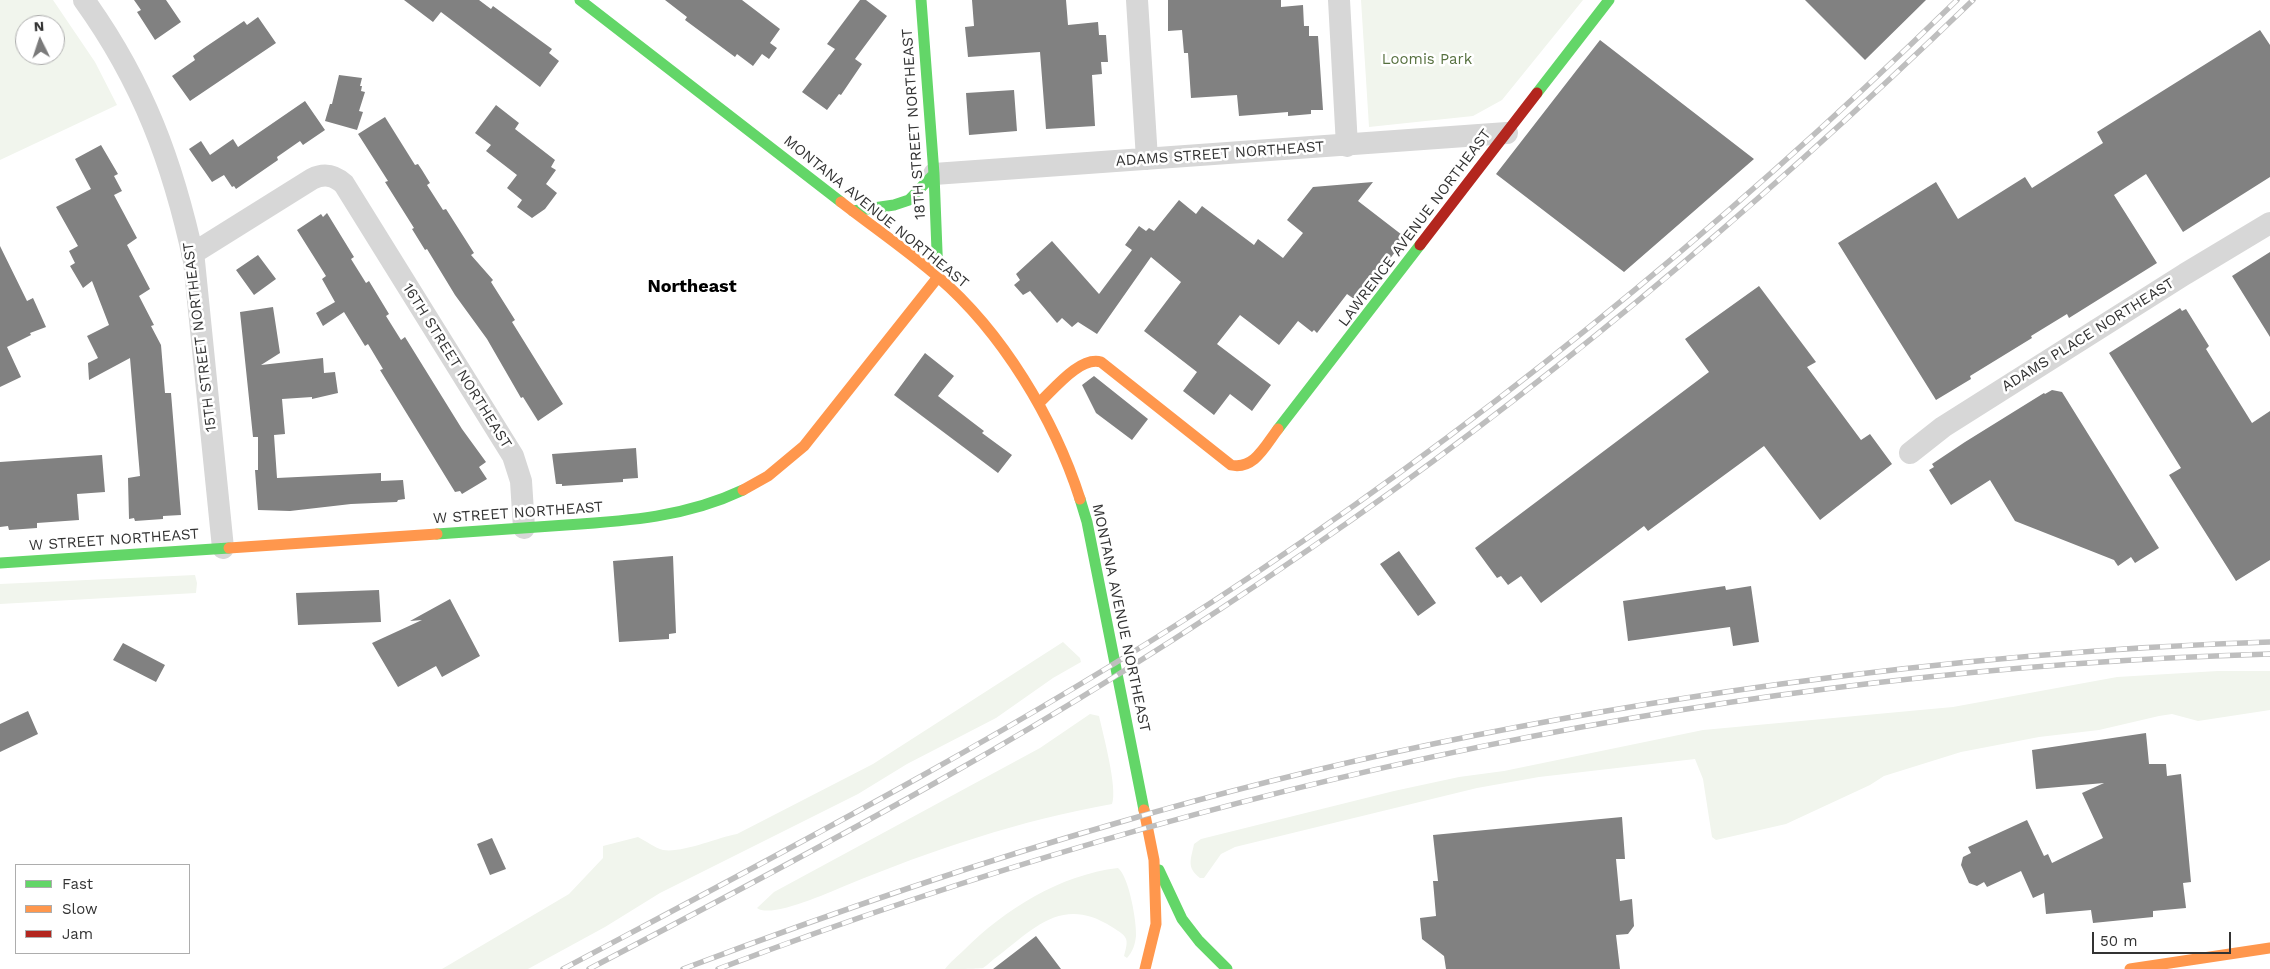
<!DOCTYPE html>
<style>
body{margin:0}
#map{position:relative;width:2270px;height:969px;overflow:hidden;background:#fff;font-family:"Work Sans",sans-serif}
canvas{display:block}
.legend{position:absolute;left:15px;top:864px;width:175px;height:90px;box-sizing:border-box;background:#fff;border:1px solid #adadad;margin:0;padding:6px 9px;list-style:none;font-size:15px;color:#333}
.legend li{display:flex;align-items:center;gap:10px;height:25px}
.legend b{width:25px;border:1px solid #adadad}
.north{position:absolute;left:15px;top:15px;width:50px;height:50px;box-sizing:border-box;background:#fff;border:1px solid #adadad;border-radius:50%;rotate:356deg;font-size:14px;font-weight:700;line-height:20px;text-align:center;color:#333}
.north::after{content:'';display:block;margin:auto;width:18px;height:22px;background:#7a7a7a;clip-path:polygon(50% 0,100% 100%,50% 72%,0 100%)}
.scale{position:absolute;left:2092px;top:932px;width:139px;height:22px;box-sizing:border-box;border:2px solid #333;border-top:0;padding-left:6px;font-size:15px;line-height:18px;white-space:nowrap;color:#333;-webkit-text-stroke:4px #fff;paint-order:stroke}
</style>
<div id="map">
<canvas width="2270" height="969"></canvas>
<ul class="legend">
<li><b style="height:6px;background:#63d668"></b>Fast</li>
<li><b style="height:6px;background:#ff974d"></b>Slow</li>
<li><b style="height:6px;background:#b3261e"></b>Jam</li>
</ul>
<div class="north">N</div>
<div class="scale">50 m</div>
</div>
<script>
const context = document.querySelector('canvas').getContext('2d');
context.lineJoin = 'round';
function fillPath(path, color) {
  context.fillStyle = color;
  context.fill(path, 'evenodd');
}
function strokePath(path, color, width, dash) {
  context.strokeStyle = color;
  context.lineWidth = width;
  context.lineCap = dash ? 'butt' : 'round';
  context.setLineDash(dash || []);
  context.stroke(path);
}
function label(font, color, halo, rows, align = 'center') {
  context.font = font + ' "Work Sans",sans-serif';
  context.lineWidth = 5;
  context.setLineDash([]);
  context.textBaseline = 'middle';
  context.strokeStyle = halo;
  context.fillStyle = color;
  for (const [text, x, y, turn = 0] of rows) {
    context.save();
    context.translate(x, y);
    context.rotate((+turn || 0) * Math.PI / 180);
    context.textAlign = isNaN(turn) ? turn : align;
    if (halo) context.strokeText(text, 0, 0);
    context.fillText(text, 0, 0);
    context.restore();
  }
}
const green = new Path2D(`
 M 0,0 L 53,0 L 95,62 L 117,105 L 0,160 ZM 25,25 L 55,25 L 55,55 L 25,55 Z
 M 1361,0 L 1583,0 L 1502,100 L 1473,116 L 1369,127 Z
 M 195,575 L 197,583 L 196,593 L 0,604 L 0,584 Z
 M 1063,642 L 1080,658 L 1081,662 L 1053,678 L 996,718 L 907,764 L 858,794 L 660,893 L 605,927 L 528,969 L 442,969 L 569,894 L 603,858 L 603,846 L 638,837 C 646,841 655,848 663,850 C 683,853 716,838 737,834 L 873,764 Z
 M 2218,671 L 2270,671 L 2270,710 L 2198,721 L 2172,714 L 2159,716 L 2099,730 L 2039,737 L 1961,752 L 1884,776 L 1870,785 L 1786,824 L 1716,840 L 1712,837 L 1703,779 L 1695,759 L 1539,777 L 1477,788 L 1235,847 L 1221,854 L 1204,878 L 1200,878 C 1186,867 1191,860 1194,844 L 1201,839 L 1394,791 L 1459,777 L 1504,771 L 1703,730 L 1953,707 L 2117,677 Z
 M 1090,714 L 1099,716 C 1103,734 1118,789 1112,804 C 1021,820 932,850 847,885 C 830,892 771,919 757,908 L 774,892 L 1040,748 Z
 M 1118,868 C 1129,876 1137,923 1136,936 C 1135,945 1133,951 1127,958 L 1124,956 C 1129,938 1128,937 1112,927 C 1064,896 1036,926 998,956 C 993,959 988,965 983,968 C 977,969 954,969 945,969 C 950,962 958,956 964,950 C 1005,909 1060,875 1118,868 Z`);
const building = new Path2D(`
 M 134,0 L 166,0 L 181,22 L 155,40 L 137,12 L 141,10 Z
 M 404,0 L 479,0 L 491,9 L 493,6 L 552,49 L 549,53 L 559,61 L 540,87 L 441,12 L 433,22 Z
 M 665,0 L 742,0 L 780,29 L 770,43 L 777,48 L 769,59 L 762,54 L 753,66 L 737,54 L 735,57 L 685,20 L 687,17 Z
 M 860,0 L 866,0 L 887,16 L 855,59 L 862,64 L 841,95 L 839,94 L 827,110 L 802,92 L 835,49 L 827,44 Z
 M 972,0 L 1066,0 L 1068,25 L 1098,22 L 1099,35 L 1106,35 L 1108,62 L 1101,62 L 1102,74 L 1092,75 L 1095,126 L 1046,129 L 1040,52 L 968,57 L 965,27 L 974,26 Z
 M 1168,0 L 1281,0 L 1281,7 L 1303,5 L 1304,26 L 1309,26 L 1309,36 L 1318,36 L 1323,110 L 1311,110 L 1311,114 L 1288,116 L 1288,112 L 1239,116 L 1237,95 L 1191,98 L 1188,53 L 1184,53 L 1182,30 L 1168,31 Z
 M 1805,0 L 1926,0 L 1865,60 Z
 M 258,17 L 276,43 L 190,101 L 172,76 L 195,60 L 193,56 L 204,48 L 244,21 L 247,25 Z
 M 2260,30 L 2270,45 L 2270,177 L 2183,232 L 2146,174 L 2114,195 L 2157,263 L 2069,318 L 2067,314 L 2031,336 L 2032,338 L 1970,376 L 1971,379 L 1936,400 L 1838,243 L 1936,182 L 1958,219 L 2025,177 L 2032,188 L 2103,143 L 2097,132 Z
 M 1600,40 L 1754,159 L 1624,272 L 1496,174 Z
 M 339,75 L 362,78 L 360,86 L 362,86 L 361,91 L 365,92 L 359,111 L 363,112 L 357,130 L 325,121 L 330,104 L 332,104 Z
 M 1014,90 L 1017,131 L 969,135 L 966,93 Z
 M 305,101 L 325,130 L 303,145 L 300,141 L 277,157 L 278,160 L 236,189 L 234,186 L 232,187 L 224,175 L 212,182 L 189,149 L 201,141 L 210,155 L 233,139 L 238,147 Z
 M 496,105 L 519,123 L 515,129 L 555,160 L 551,167 L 556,170 L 546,184 L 557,193 L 545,209 L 532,218 L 517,207 L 522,200 L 507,188 L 517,175 L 486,151 L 491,145 L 475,133 Z
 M 385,117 L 415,165 L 418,164 L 422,170 L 430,183 L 427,185 L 443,210 L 446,209 L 474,253 L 471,255 L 493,280 L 491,282 L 515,320 L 512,322 L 563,404 L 538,421 L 523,397 L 521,398 L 487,339 L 455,295 L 427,249 L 425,250 L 412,229 L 414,228 L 385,182 L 388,181 L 358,134 Z
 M 101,145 L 118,174 L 114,176 L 122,191 L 114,195 L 137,238 L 127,245 L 150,289 L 139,296 L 154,325 L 151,326 L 161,345 L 165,393 L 171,393 L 181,515 L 163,516 L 163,519 L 135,521 L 134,518 L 129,519 L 128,478 L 140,476 L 130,358 L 89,380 L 88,363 L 98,358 L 87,336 L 109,325 L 92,281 L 83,288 L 70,266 L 75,263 L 69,251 L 78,246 L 56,207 L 91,189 L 75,159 Z
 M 1373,182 L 1358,201 L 1406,238 L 1357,301 L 1347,294 L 1317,333 L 1314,330 L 1312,332 L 1298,321 L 1279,345 L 1240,315 L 1217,344 L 1271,385 L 1252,411 L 1230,394 L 1214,415 L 1183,391 L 1197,372 L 1144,331 L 1181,282 L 1151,257 L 1097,334 L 1078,322 L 1072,327 L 1062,318 L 1057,323 L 1030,291 L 1023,295 L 1014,285 L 1020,280 L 1016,274 L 1052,241 L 1099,294 L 1132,250 L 1125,245 L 1139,226 L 1146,231 L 1149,228 L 1154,231 L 1179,200 L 1196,214 L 1202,206 L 1254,245 L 1258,239 L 1283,258 L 1303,233 L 1287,220 L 1313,187 Z
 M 327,213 L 354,257 L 351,259 L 366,283 L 369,281 L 389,314 L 386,316 L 401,340 L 405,337 L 462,429 L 486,462 L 479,467 L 487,479 L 462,494 L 460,491 L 455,492 L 380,370 L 383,369 L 368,344 L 365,346 L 344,312 L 323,326 L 316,313 L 335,302 L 322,279 L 326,276 L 297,230 L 321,214 L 323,217 Z
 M 0,246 L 27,301 L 33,298 L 46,327 L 30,333 L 31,335 L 7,347 L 21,377 L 0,387 Z
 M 2270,252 L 2270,337 L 2232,276 Z
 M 258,255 L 276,279 L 254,295 L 236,270 Z
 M 1759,286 L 1816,362 L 1807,367 L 1861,440 L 1870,434 L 1892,464 L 1820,520 L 1764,446 L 1648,531 L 1644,526 L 1541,603 L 1521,576 L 1508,585 L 1501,576 L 1497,578 L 1475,548 L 1709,372 L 1685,339 Z
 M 273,307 L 280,353 L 261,365 L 323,358 L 324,373 L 335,372 L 338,393 L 312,399 L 312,397 L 282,399 L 285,434 L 274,435 L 277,478 L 381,473 L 381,481 L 403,480 L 405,499 L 398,500 L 397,502 L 351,504 L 290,511 L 258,510 L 255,470 L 258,470 L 258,437 L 253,437 L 240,312 Z
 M 2180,308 L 2182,311 L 2186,309 L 2209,346 L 2206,349 L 2252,423 L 2270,411 L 2270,560 L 2236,581 L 2169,475 L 2181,468 L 2109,353 Z
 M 925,353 L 954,376 L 938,396 L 984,431 L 982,433 L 1012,455 L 998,473 L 894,395 Z
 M 1094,376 L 1148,419 L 1132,440 L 1096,413 L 1082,385 Z
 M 2052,390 L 2062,392 L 2159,548 L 2135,563 L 2131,557 L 2118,566 L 2114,560 L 2015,521 L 1990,480 L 1951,505 L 1929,470 L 1934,467 L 1932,464 L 1965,442 L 2044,393 L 2045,394 Z
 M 636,448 L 638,478 L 623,479 L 623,482 L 562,486 L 562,484 L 556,484 L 552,454 Z
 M 102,455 L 105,492 L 77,494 L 79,520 L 37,523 L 37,528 L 9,530 L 8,526 L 0,527 L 0,462 Z
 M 1399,551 L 1436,603 L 1418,616 L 1380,564 Z
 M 673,556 L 676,633 L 669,634 L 669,639 L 619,642 L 613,561 Z
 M 1725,586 L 1726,590 L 1751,586 L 1759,642 L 1733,646 L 1730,627 L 1628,641 L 1623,601 Z
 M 379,590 L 381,622 L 298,625 L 296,593 Z
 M 450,599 L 480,656 L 442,677 L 436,666 L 398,687 L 372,643 L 422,620 L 410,621 Z
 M 123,643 L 165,665 L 156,682 L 113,660 Z
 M 28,711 L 38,734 L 0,752 L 0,724 Z
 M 2146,733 L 2149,764 L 2166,764 L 2167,776 L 2181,774 L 2191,882 L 2183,883 L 2186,908 L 2153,911 L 2153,917 L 2093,923 L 2091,910 L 2046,914 L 2044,893 L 2033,898 L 2021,871 L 1987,887 L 1984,882 L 1977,886 L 1969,883 L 1961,865 L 1963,857 L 1971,853 L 1968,847 L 2027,820 L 2044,856 L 2048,854 L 2052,863 L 2103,838 L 2082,793 L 2104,783 L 2036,789 L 2032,750 Z
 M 1622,817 L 1625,859 L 1616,859 L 1620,901 L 1632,899 L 1634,926 L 1628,934 L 1616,935 L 1620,969 L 1446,969 L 1444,956 L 1422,939 L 1420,918 L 1436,916 L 1433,881 L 1438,881 L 1433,835 Z
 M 492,838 L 506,869 L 490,875 L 477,844 Z
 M 1036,936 L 1061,969 L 993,969 Z`);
const street = new Path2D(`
 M 84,0 C 143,82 173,163 194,261 L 223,548
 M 1137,0 L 1147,159
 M 1339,0 L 1347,146
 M 934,174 L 1507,133
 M 192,254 L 312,179 C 324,173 334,175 344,184 L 513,456 L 521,481 L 524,528
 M 1910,453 L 1943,427 L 2185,274 L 2270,223`);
const fast = new Path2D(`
 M 580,0 L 841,202
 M 921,0 L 934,174 L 938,277
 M 1537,93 L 1609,0
 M 853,211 L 894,205 L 909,200 L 934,174
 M 1278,429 L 1420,245
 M 1080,499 L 1087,522 L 1144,810
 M 437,534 C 480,531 523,528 566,525 C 628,521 686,517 743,490
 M 0,563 L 229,548
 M 1159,870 L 1182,919 L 1199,941 L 1227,969`);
const slow = new Path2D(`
 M 841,202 C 873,227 907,250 938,277 C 1002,332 1054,418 1080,499
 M 1039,403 C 1054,389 1080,356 1101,362 L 1231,465 C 1254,470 1265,446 1278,429
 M 743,490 L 768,476 L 804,446 L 938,277
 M 229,548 L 437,534
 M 1144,810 L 1154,860 L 1156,924 L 1145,969
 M 2130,969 L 2270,948`);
const jam = new Path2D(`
 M 1420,245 L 1537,93`);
const rail = new Path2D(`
 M 563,969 C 783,852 1003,738 1212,602 C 1479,428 1728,223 1957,0
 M 589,969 C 707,907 826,845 942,779 C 1068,708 1192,630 1311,548 C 1548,386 1767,199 1973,0
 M 683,969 C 826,915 970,865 1117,823 C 1334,759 1557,715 1781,684 C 1943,662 2106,647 2270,642
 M 718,969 C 1214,781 1739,669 2270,654`);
const parkNames = [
 ["Loomis Park",1427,60]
];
const streetNames = [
 ["18TH STREET NORTHEAST",914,124,-94],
 ["ADAMS STREET NORTHEAST",1220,154,-4],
 ["MONTANA AVENUE NORTHEAST",876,212,39],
 ["LAWRENCE AVENUE NORTHEAST",1415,228,-53],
 ["ADAMS PLACE NORTHEAST",2088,335,-32],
 ["15TH STREET NORTHEAST",200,337,-97],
 ["16TH STREET NORTHEAST",457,366,58],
 ["W STREET NORTHEAST",518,513,-4],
 ["W STREET NORTHEAST",114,540,-4],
 ["MONTANA AVENUE NORTHEAST",1121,618,78]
];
const quarterNames = [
 ["Northeast",692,287]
];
fillPath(green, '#f1f5ed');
fillPath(building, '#818181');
strokePath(street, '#d7d7d7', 22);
strokePath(fast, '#63d668', 11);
strokePath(slow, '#ff974d', 11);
strokePath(jam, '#b3261e', 11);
strokePath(rail, '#bebebe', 5.5);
strokePath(rail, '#fff', 4, [11]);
label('15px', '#56703f', '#fff', parkNames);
label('15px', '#333', '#fff', streetNames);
label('bold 18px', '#000', '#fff', quarterNames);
</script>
